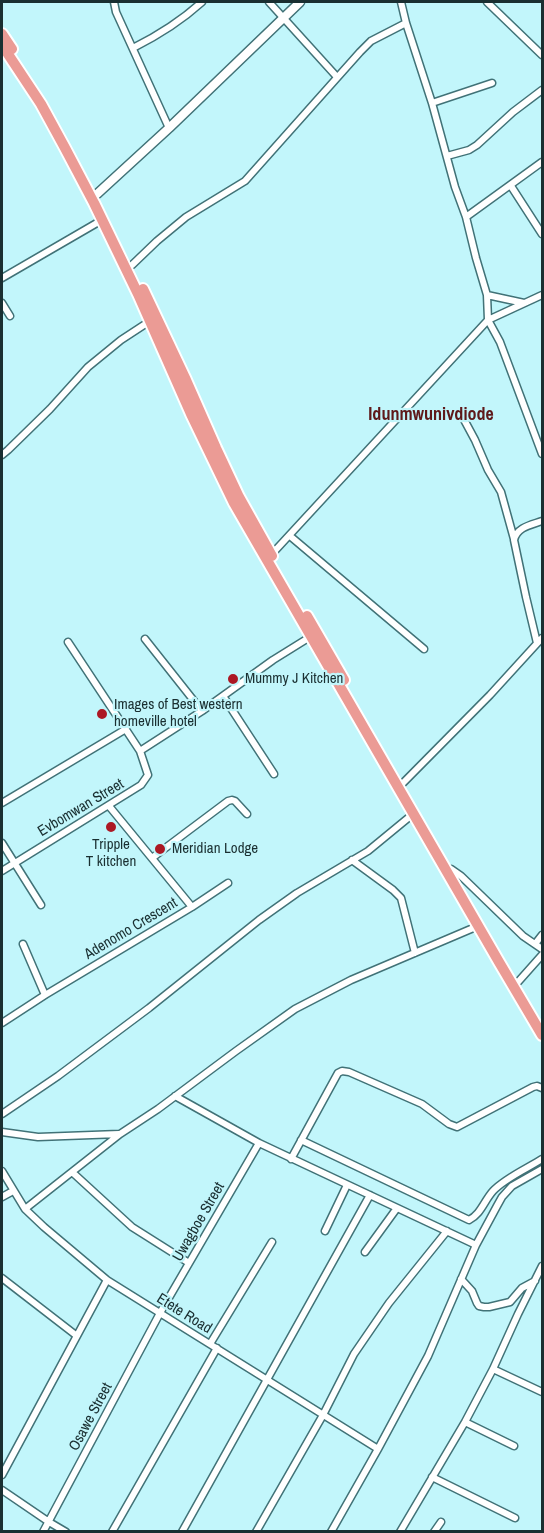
<!DOCTYPE html>
<style>
body{margin:0}
#map{position:relative;width:544px;height:1533px;overflow:hidden;background:#c2f6fb;font-family:"Archivo Narrow",sans-serif}
canvas{display:block}
.frame{position:absolute;inset:0;border:3px solid #1a2f31;pointer-events:none}
</style>
<div id="map">
<canvas width="544" height="1533"></canvas>
<div class="frame"></div>
</div>
<script>
const context = document.querySelector('canvas').getContext('2d');
context.lineJoin = 'round';
function strokePath(path, color, width, dash) {
  context.strokeStyle = color;
  context.lineWidth = width;
  context.lineCap = dash ? 'butt' : 'round';
  context.setLineDash(dash || []);
  context.stroke(path);
}
function label(font, color, halo, rows, align = 'center') {
  context.font = font + ' "Archivo Narrow",sans-serif';
  context.lineWidth = 4.5;
  context.setLineDash([]);
  context.textBaseline = 'middle';
  context.strokeStyle = halo;
  context.fillStyle = color;
  for (const [text, x, y, turn = 0] of rows) {
    context.save();
    context.translate(x, y);
    context.rotate((+turn || 0) * Math.PI / 180);
    context.textAlign = isNaN(turn) ? turn : align;
    if (halo) context.strokeText(text, 0, 0);
    context.fillText(text, 0, 0);
    context.restore();
  }
}
const street = new Path2D(`
 M 114,2 L 116,12 L 169,128
 M 269,2 L 337,77
 M 401,2 L 406,23 L 432,103 L 455,187 L 466,217 L 476,258 L 487,295 L 488,320 L 500,342 L 542,454
 M 487,2 L 542,55
 M 133,48 C 159,35 181,21 202,2
 M 432,103 L 492,83
 M 447,156 L 469,150 L 477,145 L 513,112 L 542,90
 M 511,186 L 542,234
 M 466,217 L 542,162
 M 132,265 L 157,241 L 186,217 L 245,181 L 360,52 L 371,41 L 406,23
 M 2,278 L 102,220
 M 487,295 L 524,303
 M 2,303 L 10,316
 M 461,414 L 475,440 L 488,470 L 501,492 L 514,539
 M 2,455 L 8,450 L 50,409 L 88,367 L 121,340 L 150,321
 M 290,536 L 424,649
 M 271,555 L 488,320 L 542,295
 M 145,639 L 202,711
 M 537,643 L 526,597 L 514,540 C 517,527 531,525 542,521
 M 223,696 L 274,774
 M 140,751 L 202,711 L 273,660 L 310,637
 M 402,784 L 490,695 L 542,638
 M 2,803 L 126,729
 M 2,843 L 41,905
 M 152,858 L 228,801 L 232,800 L 235,801 L 247,814
 M 352,860 L 393,890 L 401,898 L 415,953
 M 451,869 L 461,876 L 523,936 L 542,949
 M 2,871 L 141,785 L 148,775 L 140,751 L 68,642
 M 192,907 L 228,883
 M 23,944 L 45,995
 M 535,944 L 542,935
 M 518,982 L 542,955
 M 2,1023 L 45,995 L 192,907 L 109,806
 M 175,1096 L 259,1143 L 476,1245
 M 2,1114 L 58,1076 L 149,1008 L 259,920 L 297,893 L 368,851 L 413,814
 M 2,1132 L 38,1137 L 119,1134
 M 301,1140 L 469,1220 C 481,1214 484,1201 493,1191 C 505,1178 528,1168 542,1159
 M 291,1159 L 338,1073 L 342,1071 L 349,1072 L 422,1104 L 449,1124 L 457,1127 L 533,1087 L 537,1086 L 542,1088
 M 2,1171 L 25,1209 L 44,1227 L 107,1280 L 378,1449
 M 72,1172 L 132,1227 L 189,1263
 M 2,1197 L 13,1191
 M 25,1209 L 120,1134 L 158,1109 L 236,1051 L 295,1009 L 351,980 L 478,926
 M 325,1231 L 347,1185
 M 365,1252 L 397,1208
 M 2,1278 L 77,1336
 M 461,1279 L 472,1291 L 477,1303 L 479,1306 L 484,1307 L 489,1307 L 510,1302 L 522,1288 L 535,1281
 M 210,1344 L 272,1242
 M 493,1369 L 542,1392
 M 465,1422 L 514,1446
 M 2,1475 L 107,1280
 M 432,1477 L 515,1518
 M 2,1490 L 49,1522 L 66,1532
 M 43,1532 L 160,1313 L 259,1143
 M 112,1532 L 217,1348
 M 182,1532 L 370,1195
 M 256,1532 L 323,1415 L 354,1354 L 389,1303 L 447,1231
 M 331,1532 L 378,1449 L 428,1356 L 476,1245 L 497,1206 L 502,1197 L 512,1186 L 542,1169
 M 400,1532 L 465,1422 L 493,1369 L 518,1314 L 542,1266
 M 434,1532 L 441,1522`);
const secondary = new Path2D(`
 M 97,194 L 169,128 L 300,2`);
const highway = new Path2D(`
 M 2,34 L 12,49
 M 2,45 L 41,104 L 65,148 L 94,203 L 138,294 L 191,414 L 234,503 L 499,962 L 542,1035
 M 143,289 L 186,380 L 216,448 L 239,497 L 272,556
 M 307,616 L 344,680`);
const markers = [
 [233,679,6,"#ac1824"],
 [102,714,6,"#ac1824"],
 [111,827,6,"#ac1824"],
 [160,849,6,"#ac1824"]
];
const poiNames = [
 ["Mummy J Kitchen",245,679],
 ["Images of Best western",114,705],
 ["homeville hotel",114,722],
 ["Tripple",111,845,"center"],
 ["T kitchen",111,862,"center"],
 ["Meridian Lodge",172,849]
];
const streetNames = [
 ["Evbomwan Street",81,808,-31],
 ["Adenomo Crescent",131,929,-31],
 ["Uwagboe Street",199,1222,-60],
 ["Etete Road",184,1314,32],
 ["Osawe Street",91,1417,-62]
];
const quarterNames = [
 ["Idunmwunivdiode",431,415]
];
strokePath(street, '#417277', 9);
strokePath(secondary, '#417277', 11);
strokePath(highway, '#fff', 14);
strokePath(street, '#fff', 6);
strokePath(secondary, '#fff', 8);
strokePath(highway, '#eb9b95', 10);
for (const [x, y, r, color] of markers) {
  const dot = new Path2D();
  dot.arc(x, y, r, 0, 2 * Math.PI);
  context.fillStyle = color;
  context.fill(dot);
  strokePath(dot, '#c2f6fb', 2);
}
label('15px', '#1a2f31', '#c2f6fb', poiNames, 'left');
label('15px', '#1a2f31', '#c2f6fb', streetNames);
label('bold 18px', '#5e191a', '#c2f6fb', quarterNames);
</script>
